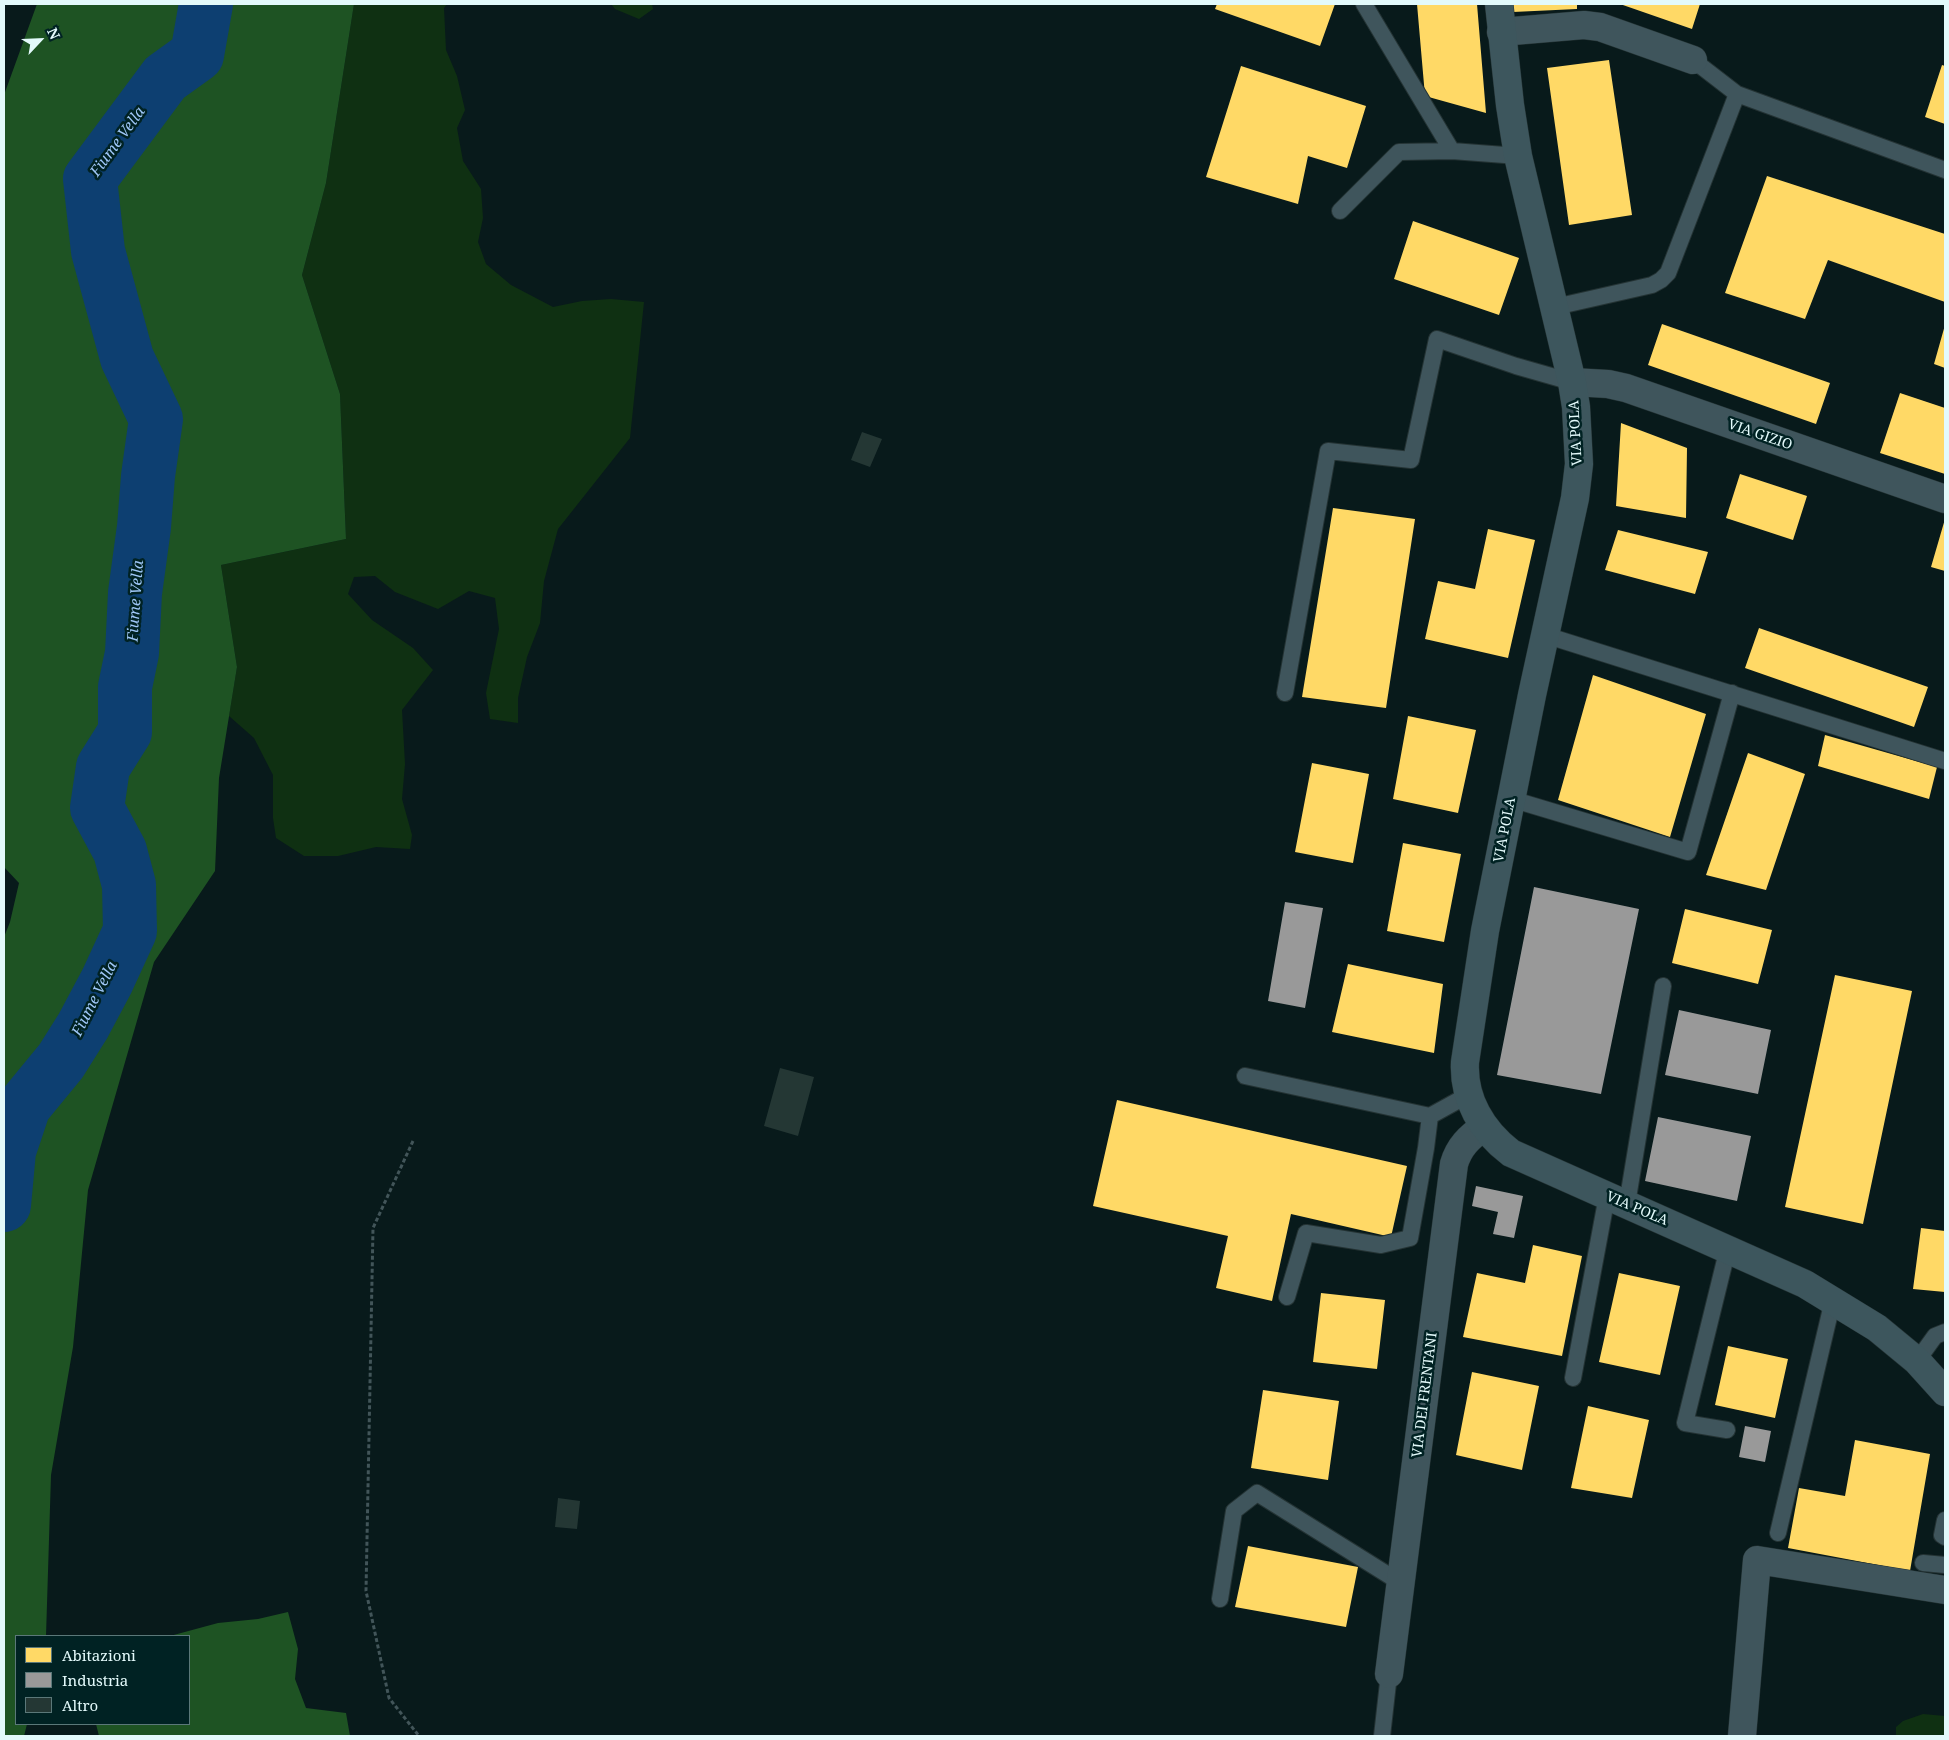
<!DOCTYPE html>
<style>
body{margin:0}
#map{position:relative;width:1949px;height:1740px;overflow:hidden;background:#081a1b;font-family:"Noto Serif",serif}
canvas{display:block}
.frame{position:absolute;inset:0;border:5px solid #e3fafb;pointer-events:none}
.legend{position:absolute;left:15px;top:1635px;width:175px;height:90px;box-sizing:border-box;background:#002223;border:1px solid #5b7879;margin:0;padding:6px 9px;list-style:none;font-size:15px;color:#e3fafb}
.legend li{display:flex;align-items:center;gap:10px;height:25px}
.legend b{width:25px;border:1px solid #5b7879}
.north{position:absolute;left:15px;top:15px;width:50px;height:50px;-webkit-text-stroke:4px #002223;paint-order:stroke;rotate:65deg;font-size:14px;font-weight:700;line-height:20px;text-align:center;color:#e3fafb}
.north::after{content:'';display:block;margin:auto;width:18px;height:22px;background:#e3fafb;clip-path:polygon(50% 0,100% 100%,50% 72%,0 100%)}
</style>
<div id="map">
<canvas width="1949" height="1740"></canvas>
<div class="frame"></div>
<ul class="legend">
<li><b style="height:14px;background:#ffd966"></b>Abitazioni</li>
<li><b style="height:14px;background:#999"></b>Industria</li>
<li><b style="height:14px;background:#243734"></b>Altro</li>
</ul>
<div class="north">N</div>
</div>
<script>
const context = document.querySelector('canvas').getContext('2d');
context.lineJoin = 'round';
function fillPath(path, color) {
  context.fillStyle = color;
  context.fill(path, 'evenodd');
}
function strokePath(path, color, width, dash) {
  context.strokeStyle = color;
  context.lineWidth = width;
  context.lineCap = dash ? 'butt' : 'round';
  context.setLineDash(dash || []);
  context.stroke(path);
}
function label(font, color, halo, rows, align = 'center') {
  context.font = font + ' "Noto Serif",serif';
  context.lineWidth = 5;
  context.setLineDash([]);
  context.textBaseline = 'middle';
  context.strokeStyle = halo;
  context.fillStyle = color;
  for (const [text, x, y, turn = 0] of rows) {
    context.save();
    context.translate(x, y);
    context.rotate((+turn || 0) * Math.PI / 180);
    context.textAlign = isNaN(turn) ? turn : align;
    if (halo) context.strokeText(text, 0, 0);
    context.fillText(text, 0, 0);
    context.restore();
  }
}
const green = new Path2D(`
 M 354,4 L 447,4 L 444,8 L 446,50 L 457,76 L 465,110 L 457,128 L 463,161 L 481,189 L 483,218 L 478,242 L 486,264 L 511,285 L 553,307 L 582,301 L 611,299 L 644,302 L 630,438 L 558,529 L 544,581 L 540,623 L 527,657 L 518,698 L 518,723 L 490,719 L 486,693 L 499,629 L 495,598 L 469,591 L 438,609 L 395,592 L 375,576 L 354,577 L 348,594 L 372,620 L 413,648 L 433,670 L 402,710 L 405,764 L 402,799 L 412,835 L 410,849 L 376,847 L 338,856 L 304,856 L 276,838 L 273,818 L 273,775 L 254,738 L 229,716 L 237,667 L 221,565 L 346,539 L 340,394 L 302,275 L 326,183 Z
 M 611,4 L 652,4 L 653,9 L 639,19 L 615,9 Z
 M 1923,1714 L 1945,1716 L 1945,1736 L 1898,1736 L 1896,1735 L 1896,1727 L 1903,1721 Z`);
const forest = new Path2D(`
 M 37,4 L 354,4 L 326,183 L 302,275 L 340,394 L 346,539 L 221,565 L 237,667 L 219,778 L 215,871 L 154,962 L 88,1190 L 73,1347 L 51,1475 L 46,1636 L 16,1636 L 16,1724 L 27,1724 L 24,1736 L 4,1736 L 4,937 L 10,922 L 19,883 L 4,867 L 4,95 Z
 M 288,1612 L 298,1649 L 295,1679 L 306,1708 L 346,1713 L 350,1736 L 99,1736 L 96,1724 L 189,1724 L 189,1636 L 170,1636 L 218,1623 L 258,1619 Z`);
const homes = new Path2D(`
 M 1217,4 L 1335,4 L 1320,46 L 1215,9 Z
 M 1417,4 L 1477,4 L 1486,113 L 1425,96 Z
 M 1513,4 L 1577,4 L 1577,9 L 1513,12 Z
 M 1620,4 L 1700,4 L 1692,29 Z
 M 1609,60 L 1632,215 L 1569,225 L 1547,68 Z
 M 1942,65 L 1945,66 L 1945,124 L 1925,117 Z
 M 1241,66 L 1366,106 L 1347,168 L 1308,156 L 1298,204 L 1206,177 Z
 M 1767,176 L 1945,234 L 1945,302 L 1828,260 L 1805,319 L 1725,293 Z
 M 1413,221 L 1519,258 L 1499,315 L 1394,279 Z
 M 1662,324 L 1830,383 L 1816,424 L 1648,365 Z
 M 1945,325 L 1945,368 L 1934,364 Z
 M 1900,393 L 1945,408 L 1945,474 L 1880,453 Z
 M 1621,423 L 1687,448 L 1686,518 L 1616,506 Z
 M 1740,474 L 1807,496 L 1793,540 L 1726,518 Z
 M 1333,508 L 1415,519 L 1386,708 L 1302,697 Z
 M 1945,519 L 1945,571 L 1931,567 Z
 M 1488,529 L 1535,540 L 1508,658 L 1425,639 L 1438,581 L 1475,589 Z
 M 1618,530 L 1708,552 L 1695,594 L 1605,570 Z
 M 1759,628 L 1928,687 L 1914,727 L 1745,668 Z
 M 1593,675 L 1706,714 L 1670,837 L 1558,800 Z
 M 1408,716 L 1476,730 L 1458,813 L 1393,799 Z
 M 1825,735 L 1937,767 L 1929,799 L 1818,766 Z
 M 1748,753 L 1805,774 L 1766,890 L 1706,875 Z
 M 1312,763 L 1369,774 L 1353,863 L 1295,852 Z
 M 1403,843 L 1461,854 L 1444,942 L 1387,931 Z
 M 1685,909 L 1772,930 L 1758,984 L 1672,963 Z
 M 1348,964 L 1443,984 L 1434,1053 L 1332,1032 Z
 M 1835,975 L 1912,991 L 1863,1224 L 1785,1207 Z
 M 1117,1100 L 1407,1166 L 1391,1237 L 1291,1214 L 1272,1301 L 1216,1288 L 1228,1236 L 1093,1206 Z
 M 1921,1228 L 1945,1231 L 1945,1292 L 1913,1289 Z
 M 1533,1245 L 1582,1256 L 1562,1356 L 1463,1337 L 1477,1273 L 1525,1283 Z
 M 1619,1273 L 1680,1286 L 1660,1375 L 1599,1362 Z
 M 1321,1293 L 1385,1300 L 1377,1369 L 1313,1362 Z
 M 1728,1346 L 1788,1359 L 1775,1418 L 1715,1405 Z
 M 1472,1372 L 1539,1386 L 1522,1470 L 1456,1455 Z
 M 1263,1390 L 1339,1401 L 1328,1480 L 1251,1468 Z
 M 1588,1406 L 1649,1420 L 1632,1498 L 1571,1488 Z
 M 1855,1440 L 1930,1454 L 1910,1571 L 1788,1548 L 1799,1488 L 1845,1496 Z
 M 1248,1546 L 1358,1567 L 1346,1627 L 1235,1607 Z`);
const industry = new Path2D(`
 M 1534,887 L 1639,909 L 1601,1094 L 1497,1075 Z
 M 1285,902 L 1323,908 L 1305,1008 L 1268,1001 Z
 M 1679,1010 L 1771,1030 L 1758,1094 L 1665,1075 Z
 M 1658,1117 L 1751,1136 L 1737,1201 L 1645,1181 Z
 M 1476,1186 L 1523,1196 L 1514,1238 L 1493,1234 L 1498,1212 L 1472,1206 Z
 M 1745,1426 L 1771,1431 L 1765,1462 L 1739,1457 Z`);
const river = new Path2D(`
 M 4,1205 L 9,1151 L 24,1106 L 61,1061 L 83,1026 L 107,981 L 130,931 L 129,885 L 120,851 L 97,808 L 103,767 L 125,732 L 125,687 L 132,653 L 135,593 L 144,527 L 148,476 L 156,419 L 127,358 L 98,251 L 90,179 L 165,78 L 197,55 L 206,4`);
const building = new Path2D(`
 M 862,432 L 882,439 L 870,467 L 851,460 Z
 M 780,1068 L 814,1077 L 798,1136 L 764,1126 Z
 M 558,1498 L 580,1501 L 577,1529 L 555,1527 Z`);
const path = new Path2D(`
 M 413,1141 L 373,1228 L 366,1591 L 389,1698 L 419,1736`);
const lane = new Path2D(`
 M 1364,4 L 1452,151
 M 1693,60 L 1737,94 L 1945,170
 M 1340,211 L 1399,152 L 1452,151 L 1518,156
 M 1555,307 L 1652,285 L 1661,280 L 1668,273 L 1737,94
 M 1545,635 L 1945,761
 M 1285,693 L 1328,451 L 1411,460 L 1437,339 L 1516,366 L 1572,382
 M 1511,799 L 1688,852 L 1732,693
 M 1245,1076 L 1430,1116 L 1468,1095
 M 1627,1204 L 1663,986
 M 1287,1297 L 1306,1233 L 1381,1245 L 1410,1238 L 1426,1148 L 1430,1116
 M 1917,1361 L 1935,1336 L 1945,1332
 M 1573,1378 L 1607,1196
 M 1727,1430 L 1685,1423 L 1728,1248
 M 1945,1520 L 1942,1535 L 1945,1537
 M 1778,1533 L 1833,1300
 M 1923,1563 L 1945,1565
 M 1220,1599 L 1234,1511 L 1257,1493 L 1401,1583
 M 1382,1736 L 1389,1674`);
const street = new Path2D(`
 M 1501,32 L 1584,25 L 1600,27 L 1693,60
 M 1572,382 L 1608,384 L 1626,388 L 1945,499
 M 1389,1674 L 1454,1164 C 1459,1147 1469,1137 1484,1127
 M 1742,1736 L 1757,1560 L 1945,1590`);
const secondary = new Path2D(`
 M 1499,4 L 1510,105 L 1518,156 L 1572,382 L 1576,407 L 1579,464 L 1575,498 L 1532,695 L 1485,931 L 1465,1062 C 1463,1099 1482,1131 1511,1153 L 1805,1284 L 1877,1328 L 1917,1361 L 1945,1392`);
const streetNames = [
 ["VIA POLA",1576,433,-93],
 ["VIA GIZIO",1760,435,19],
 ["VIA POLA",1505,830,-79],
 ["VIA POLA",1637,1209,23],
 ["VIA DEI FRENTANI",1425,1395,-83]
];
const waterNames = [
 ["Fiume Vella",118,142,-54],
 ["Fiume Vella",136,601,-86],
 ["Fiume Vella",95,999,-63]
];
fillPath(green, '#0f3012');
fillPath(forest, '#1e5323');
fillPath(homes, '#ffd966');
fillPath(industry, '#999');
strokePath(river, '#0d3f71', 54);
fillPath(building, '#243734');
strokePath(lane, '#243334', 18);
strokePath(street, '#243334', 29);
strokePath(secondary, '#243334', 29);
strokePath(path, '#425559', 3, [4, 2.5]);
strokePath(lane, '#3f555c', 16);
strokePath(street, '#3f555c', 28);
strokePath(secondary, '#3d565d', 28);
label('14px', '#e3fafb', '#002223', streetNames);
label('italic 15px', '#9fc7f8', '#002223', waterNames);
</script>
